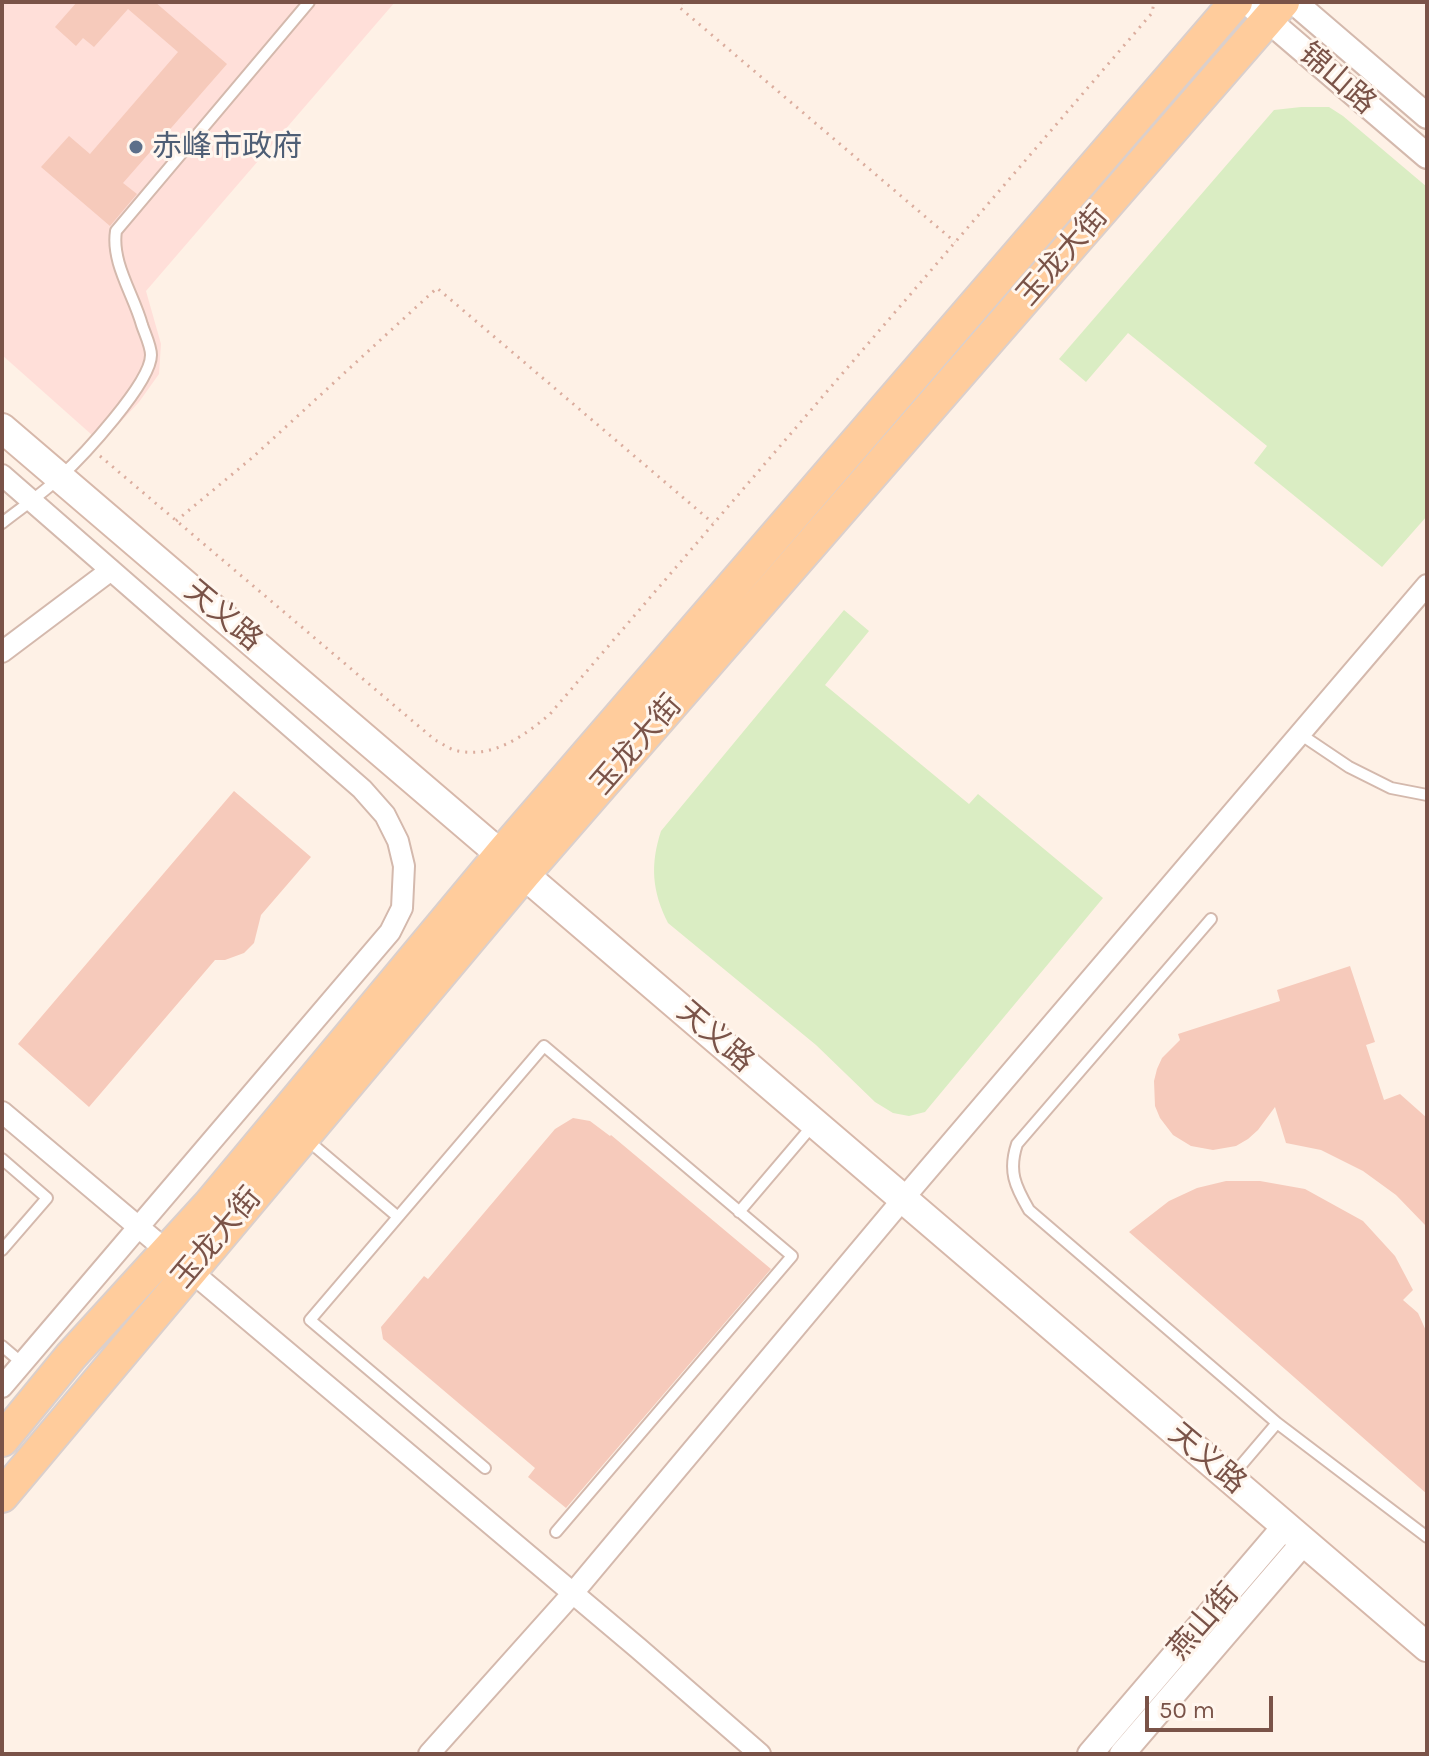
<!DOCTYPE html>
<meta charset="utf-8">
<style>
body{margin:0}
#map{position:relative;width:1429px;height:1756px;overflow:hidden;background:#fef1e6;font-family:Karla,sans-serif}
canvas{display:block}
.frame{position:absolute;inset:0;border:4px solid #7a5348;pointer-events:none}
.scale{position:absolute;left:1145px;top:1696px;width:128px;height:36px;box-sizing:border-box;border:4px solid #7a5348;border-top:0;padding-left:10px;font-size:24px;line-height:28px;white-space:nowrap;color:#7a5348;-webkit-text-stroke:6px #fff6ee;paint-order:stroke}
</style>
<div id="map">
<canvas width="1429" height="1756"></canvas>
<div class="frame"></div>
<div class="scale">50 m</div>
</div>
<script>
const context = document.querySelector('canvas').getContext('2d');
context.lineJoin = 'round';
function fillPath(path, color) {
  context.fillStyle = color;
  context.fill(path, 'evenodd');
}
function strokePath(path, color, width, dash) {
  context.strokeStyle = color;
  context.lineWidth = width;
  context.lineCap = dash ? 'butt' : 'round';
  context.setLineDash(dash || []);
  context.stroke(path);
}
function label(font, color, halo, rows, align = 'center') {
  context.font = font + ' Karla,"Noto Sans SC",sans-serif';
  context.lineWidth = 6;
  context.setLineDash([]);
  context.textBaseline = 'middle';
  context.strokeStyle = halo;
  context.fillStyle = color;
  for (const [text, x, y, turn = 0] of rows) {
    context.save();
    context.translate(x, y);
    context.rotate((+turn || 0) * Math.PI / 180);
    context.textAlign = isNaN(turn) ? turn : align;
    if (halo) context.strokeText(text, 0, 0);
    context.fillText(text, 0, 0);
    context.restore();
  }
}
const commercial = new Path2D(`
 M 2,2 L 395,2 L 146,291 L 161,344 L 159,374 L 139,402 L 101,443 L 2,355 Z`);
const green = new Path2D(`
 M 1301,107 L 1329,107 L 1343,116 L 1427,187 L 1427,516 L 1382,567 L 1254,463 L 1267,446 L 1128,333 L 1086,382 L 1059,359 L 1274,110 Z
 M 844,610 L 869,631 L 825,685 L 969,804 L 978,794 L 1103,898 L 925,1112 L 909,1116 L 893,1113 L 875,1102 L 816,1045 L 668,923 C 652,891 650,865 661,831 Z`);
const building = new Path2D(`
 M 77,2 L 155,2 L 227,64 L 123,183 L 137,194 L 110,226 L 41,167 L 69,136 L 90,154 L 178,52 L 128,9 L 94,47 L 83,38 L 76,46 L 55,27 Z
 M 234,791 L 311,857 L 261,915 L 254,943 L 244,953 L 225,960 L 215,960 L 89,1107 L 18,1044 Z
 M 1350,966 L 1375,1042 L 1366,1045 L 1384,1100 L 1400,1094 L 1427,1118 L 1427,1227 L 1396,1195 L 1363,1171 L 1321,1150 L 1286,1143 L 1275,1107 L 1258,1130 L 1248,1139 L 1236,1146 L 1213,1150 L 1191,1146 L 1173,1135 L 1160,1118 L 1155,1106 L 1154,1081 L 1157,1069 L 1162,1058 L 1180,1040 L 1178,1034 L 1280,1001 L 1277,990 Z
 M 573,1118 L 590,1121 L 610,1136 L 611,1135 L 771,1269 L 566,1508 L 528,1477 L 535,1468 L 383,1339 L 381,1327 L 424,1276 L 428,1279 L 555,1129 Z
 M 1226,1181 L 1260,1181 L 1305,1189 L 1363,1221 L 1395,1256 L 1413,1290 L 1403,1300 L 1418,1313 L 1427,1333 L 1427,1494 L 1129,1232 L 1169,1201 L 1197,1188 Z`);
const path = new Path2D(`
 M 682,2 L 679,7 L 955,242
 M 100,456 L 435,740 C 442,743 450,750 458,751 C 494,758 524,736 550,714 L 1152,13 L 1154,2
 M 176,521 L 253,457 L 437,288 L 713,523`);
const service = new Path2D(`
 M 2,523 C 21,508 42,494 60,477 C 82,457 151,383 151,355 C 151,346 145,334 142,325 C 134,295 111,263 116,231 L 309,2
 M 1300,734 L 1349,767 L 1391,788 L 1427,795
 M 1211,919 L 1017,1144 C 1008,1171 1015,1186 1029,1210 L 1277,1423 L 1427,1537
 M 305,1138 L 398,1217
 M 2,1159 L 47,1198 L 2,1250
 M 739,1212 L 813,1125
 M 2,1346 L 22,1363
 M 485,1468 L 310,1320 L 544,1046 L 792,1256 L 556,1532
 M 1231,1477 L 1277,1423`);
const minor = new Path2D(`
 M 2,475 L 362,789 L 385,815 L 398,841 L 404,866 L 402,908 L 390,932 L 2,1387
 M 2,652 L 111,570
 M 2,1112 L 638,1648 L 760,1754
 M 429,1754 L 573,1593 L 903,1199 L 1427,585`);
const tertiary = new Path2D(`
 M 1247,2 L 1427,156
 M 1294,2 L 1427,116
 M 1090,1754 L 1285,1526
 M 1122,1754 L 1304,1542`);
const secondary = new Path2D(`
 M 2,428 L 1427,1647`);
const primary = new Path2D(`
 M 2,1440 L 71,1356 L 209,1205 L 502,853 L 1236,2
 M 2,1496 L 525,873 L 1283,2`);
const markers = [
 [136,147,8,"#5c6f8a"]
];
const streetNames = [
 ["锦山路",1337,79,41],
 ["玉龙大街",1063,256,-49],
 ["天义路",223,616,40],
 ["玉龙大街",637,745,-49],
 ["天义路",715,1037,41],
 ["玉龙大街",217,1238,-50],
 ["天义路",1207,1459,40],
 ["燕山街",1204,1622,-49]
];
const serviceNames = [
 ["赤峰市政府",152,147]
];
fillPath(commercial, '#ffdfd9');
fillPath(green, '#daedc3');
fillPath(building, '#f6cabb');
strokePath(service, '#d4b9ad', 14);
strokePath(minor, '#d4b9ad', 24);
strokePath(tertiary, '#d4b9ad', 28);
strokePath(secondary, '#d7b8aa', 32);
strokePath(primary, '#dacfcc', 36);
strokePath(path, '#dbad9e', 3, [2, 6]);
strokePath(service, '#fff', 10);
strokePath(minor, '#fff', 20);
strokePath(tertiary, '#fff', 24);
strokePath(secondary, '#fff', 28);
strokePath(primary, '#ffcc9c', 32);
for (const [x, y, r, color] of markers) {
  const dot = new Path2D();
  dot.arc(x, y, r, 0, 2 * Math.PI);
  context.fillStyle = color;
  context.fill(dot);
  strokePath(dot, '#fff6ee', 3);
}
label('30px', '#7a5348', '#fff6ee', streetNames);
label('30px', '#4e5e75', '#fff6ee', serviceNames, 'left');
</script>
